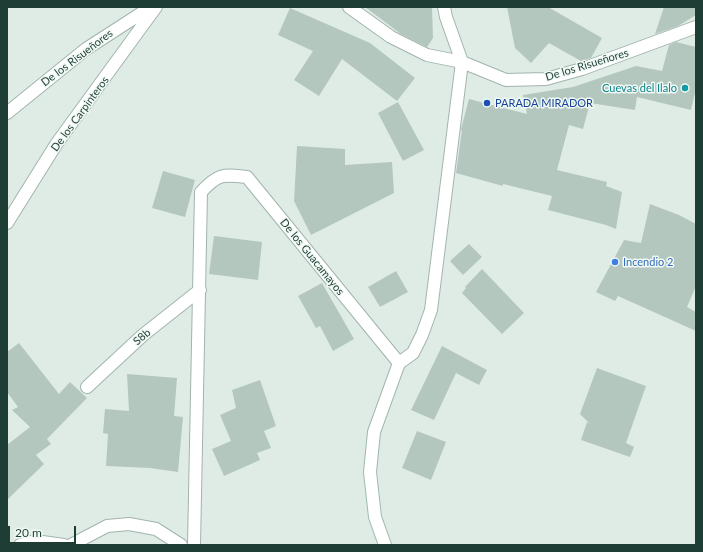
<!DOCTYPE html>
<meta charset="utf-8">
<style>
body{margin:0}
#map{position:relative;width:703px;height:552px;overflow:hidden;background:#dfece6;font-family:Lato,sans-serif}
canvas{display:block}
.frame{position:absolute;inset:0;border:8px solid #1e3e35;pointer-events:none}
.scale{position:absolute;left:8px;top:526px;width:68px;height:18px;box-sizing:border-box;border:2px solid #1e3e35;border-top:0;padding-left:5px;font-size:12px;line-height:14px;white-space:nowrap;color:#1e3e35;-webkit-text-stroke:3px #f0f9f4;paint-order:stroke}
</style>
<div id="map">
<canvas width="703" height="552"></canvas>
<div class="frame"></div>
<div class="scale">20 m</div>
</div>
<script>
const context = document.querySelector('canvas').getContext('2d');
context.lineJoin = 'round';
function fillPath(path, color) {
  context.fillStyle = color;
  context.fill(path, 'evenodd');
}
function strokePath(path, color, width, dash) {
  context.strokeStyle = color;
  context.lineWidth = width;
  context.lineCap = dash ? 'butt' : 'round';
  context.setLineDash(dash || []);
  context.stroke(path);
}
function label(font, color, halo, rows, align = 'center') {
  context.font = font + ' Lato,sans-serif';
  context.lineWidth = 3;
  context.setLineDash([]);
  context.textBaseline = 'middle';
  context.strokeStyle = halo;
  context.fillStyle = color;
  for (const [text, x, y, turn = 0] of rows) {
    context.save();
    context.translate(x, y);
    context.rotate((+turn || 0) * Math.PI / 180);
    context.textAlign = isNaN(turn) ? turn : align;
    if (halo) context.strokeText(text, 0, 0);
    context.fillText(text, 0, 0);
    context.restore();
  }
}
const building = new Path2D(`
 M 365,7 L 432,7 L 433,38 L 427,47 L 401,34 Z
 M 507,7 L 548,7 L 602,38 L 591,58 L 581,61 L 549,43 L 531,63 L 515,48 Z
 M 664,7 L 696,7 L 696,15 L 678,26 L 655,34 Z
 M 290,8 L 370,43 L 415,78 L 397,101 L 342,59 L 319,96 L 294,80 L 313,51 L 278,35 Z
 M 676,42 L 696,47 L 696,88 L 691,110 L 637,97 L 635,110 L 590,103 L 583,129 L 569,125 L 557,170 L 607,182 L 606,186 L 622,192 L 616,229 L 606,225 L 548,210 L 552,196 L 503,184 L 503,186 L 456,173 L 462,130 L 461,131 L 461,129 L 469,99 L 527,114 L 523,95 L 573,87 L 636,66 L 662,71 L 669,45 Z
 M 398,102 L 424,150 L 403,161 L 378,113 Z
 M 297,146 L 345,149 L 345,165 L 392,162 L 394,193 L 311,235 L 294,201 Z
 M 163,171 L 195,180 L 185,217 L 152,208 Z
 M 650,204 L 679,215 L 696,224 L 696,286 L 687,307 L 696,312 L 696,331 L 618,296 L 615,301 L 596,292 L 624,240 L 641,243 Z
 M 214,236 L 262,242 L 258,280 L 209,274 Z
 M 469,244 L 482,257 L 463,275 L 450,261 Z
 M 482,269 L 524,313 L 502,334 L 462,293 L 466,288 L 465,287 Z
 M 396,271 L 408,292 L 380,307 L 368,287 Z
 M 322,283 L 354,339 L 333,351 L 320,326 L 316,328 L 298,296 Z
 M 19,343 L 59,394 L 70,382 L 87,398 L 47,439 L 51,444 L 36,455 L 44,464 L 7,500 L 7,445 L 30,427 L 12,410 L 18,407 L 7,392 L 7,352 Z
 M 442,346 L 487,370 L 479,385 L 456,373 L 434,420 L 411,410 Z
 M 597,368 L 646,386 L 626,443 L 634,447 L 630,457 L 581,440 L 587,422 L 590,424 L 580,414 Z
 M 127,374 L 177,378 L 174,416 L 183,417 L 178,472 L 150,468 L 106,466 L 108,434 L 103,433 L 105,409 L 129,411 Z
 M 260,380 L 276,426 L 264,431 L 271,448 L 257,453 L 260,460 L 224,476 L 212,449 L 231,441 L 220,415 L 236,408 L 232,390 Z
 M 417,431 L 446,442 L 431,480 L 402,468 Z`);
const street = new Path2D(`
 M 349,7 L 391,37 L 427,55 L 462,62 L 506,80 L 546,79 L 582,69 L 696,27
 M 7,113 L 86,49 L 151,7
 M 7,223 L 57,143 L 156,7
 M 87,387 L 143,335 L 200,290
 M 20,545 L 35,541 L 64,545
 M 71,545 L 107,526 L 129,524 L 156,529 L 181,545
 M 194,545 L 201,192 C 218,174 222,174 247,177 L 399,363 L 413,353 L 422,335 L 431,310 L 462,62 L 446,17 L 444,7`);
const secondary = new Path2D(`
 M 385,545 L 375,517 L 370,472 L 374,432 L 399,363`);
const markers = [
 [685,88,4,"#0f9aa8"],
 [487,103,4,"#1a4fb4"],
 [615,262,4,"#3f7fe0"]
];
const streetNames = [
 ["De los Risueñores",77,58,-37],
 ["De los Risueñores",587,65,-17],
 ["De los Carpinteros",80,114,-54],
 ["De los Guacamayos",312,257,51],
 ["S8b",142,337,-41]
];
const cultureNames = [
 ["Cuevas del Ilalo",677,88]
];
const transitNames = [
 ["PARADA MIRADOR",495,103]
];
const shopNames = [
 ["Incendio 2",623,262]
];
fillPath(building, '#b4c7bf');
strokePath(street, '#a1b4ad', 14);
strokePath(secondary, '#9cb9ae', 14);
strokePath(street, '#fff', 12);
strokePath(secondary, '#fff', 12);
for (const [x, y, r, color] of markers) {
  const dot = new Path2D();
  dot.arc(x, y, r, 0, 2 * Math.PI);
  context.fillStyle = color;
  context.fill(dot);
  strokePath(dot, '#f0f9f4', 1.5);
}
label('11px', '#1e3e35', '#f0f9f4', streetNames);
label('11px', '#0d838f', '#f0f9f4', cultureNames, 'right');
label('11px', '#164399', '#f0f9f4', transitNames, 'left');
label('11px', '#366cbe', '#f0f9f4', shopNames, 'left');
</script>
